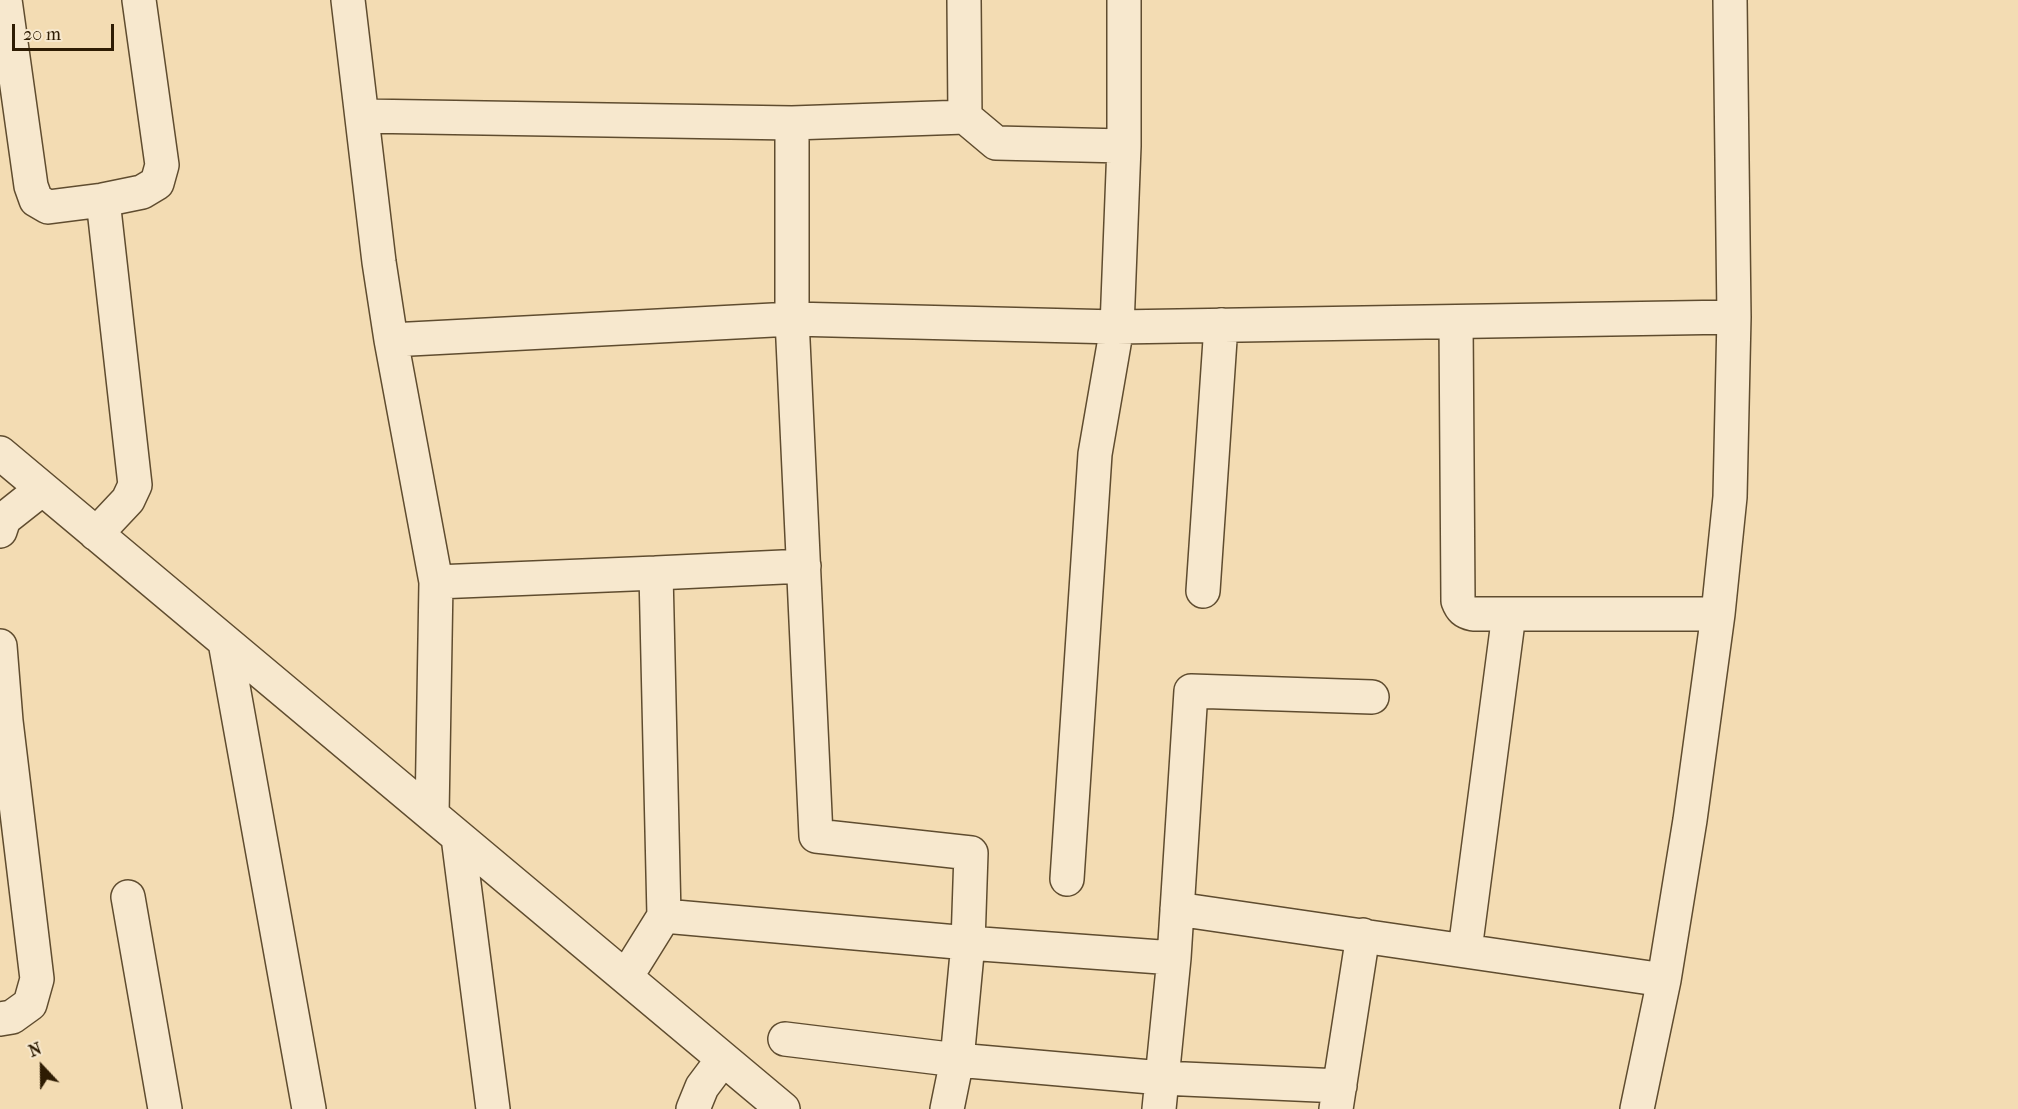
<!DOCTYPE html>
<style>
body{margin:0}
#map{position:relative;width:2018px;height:1109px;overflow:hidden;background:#f3dcb3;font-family:"IM FELL French Canon",serif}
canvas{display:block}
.north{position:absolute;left:12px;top:1037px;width:60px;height:60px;-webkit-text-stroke:4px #f7e8ce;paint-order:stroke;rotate:338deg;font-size:16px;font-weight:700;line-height:24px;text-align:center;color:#2e1c03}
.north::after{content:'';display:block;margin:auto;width:21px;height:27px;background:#2e1c03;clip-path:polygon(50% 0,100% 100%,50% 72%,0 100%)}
.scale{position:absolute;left:12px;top:24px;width:102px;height:27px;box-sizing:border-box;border:3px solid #2e1c03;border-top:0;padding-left:8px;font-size:18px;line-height:21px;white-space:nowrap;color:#2e1c03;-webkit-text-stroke:4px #f7e8ce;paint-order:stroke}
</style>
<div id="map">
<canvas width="2018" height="1109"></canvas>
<div class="north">N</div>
<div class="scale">20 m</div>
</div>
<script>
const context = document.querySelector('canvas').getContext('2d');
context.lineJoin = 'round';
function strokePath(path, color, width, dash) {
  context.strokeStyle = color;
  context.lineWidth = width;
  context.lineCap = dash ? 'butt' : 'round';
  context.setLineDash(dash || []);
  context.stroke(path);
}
const minor = new Path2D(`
 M 5,0 L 31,186 L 36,200 L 48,207 L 103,200 L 135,485 L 128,500 L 96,534
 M 348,0 L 379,262 L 391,340 L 436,582 L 432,815
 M 964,0 L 965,117 L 996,143 L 1124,146 L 1117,327 L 1095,454 L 1067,879
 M 362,116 L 792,123 L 965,117
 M 1124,146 L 1124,0
 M 103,200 L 142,192 L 157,183 L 162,165 L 139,0
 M 1456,322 L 1458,601 C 1461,609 1464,612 1473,614 L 1718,614
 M 391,340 L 792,319 L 1117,327 L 1734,317
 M 0,453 L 783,1109
 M 0,531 L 4,519 L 42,489
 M 656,573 L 804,566
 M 436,582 L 656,573 L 664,916
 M 1203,591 L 1221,325
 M 225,642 L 309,1109
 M 0,646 L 6,721 L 37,979 L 30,1004 L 12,1017 L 0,1019
 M 458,837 L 493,1109
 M 128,897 L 165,1109
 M 1177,909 L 1664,980
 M 1465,950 L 1509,614
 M 626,977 L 664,916 L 968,943 L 971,853 L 816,836 L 792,319 L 792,123
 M 785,1039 L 957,1060 L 1162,1078 L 1340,1086
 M 693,1109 L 702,1087 L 723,1059
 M 947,1109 L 957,1060 L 968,943 L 1174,958 L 1191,691 L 1372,697
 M 1159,1109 L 1174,958
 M 1336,1109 L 1363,935
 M 1637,1109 L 1664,980 L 1690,820 L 1718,614 L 1730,497 L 1734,317 L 1730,0`);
strokePath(minor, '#5f4c2f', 36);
strokePath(minor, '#f7e8ce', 33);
</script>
